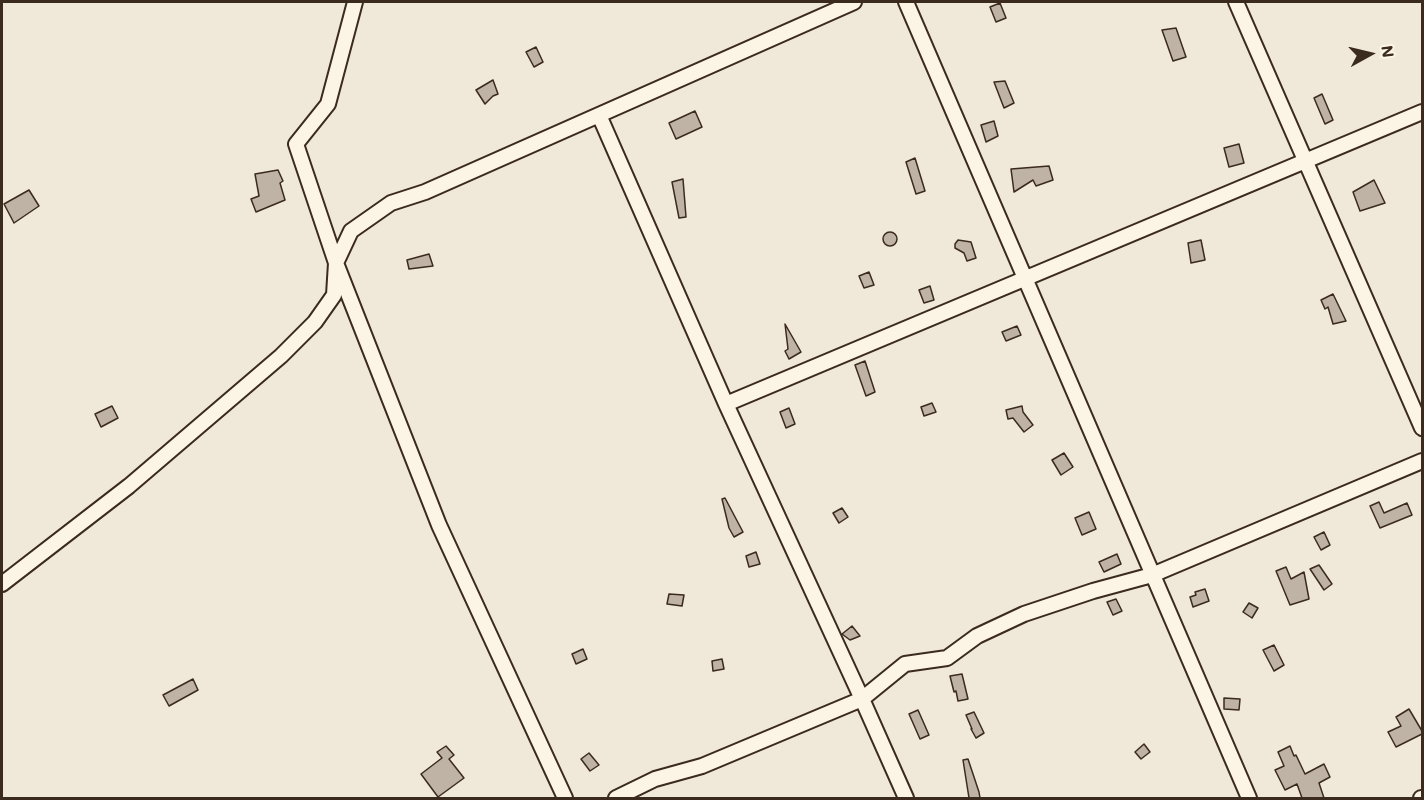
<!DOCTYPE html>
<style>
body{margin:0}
#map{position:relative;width:1424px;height:800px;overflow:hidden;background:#f0e9d9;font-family:Mali,sans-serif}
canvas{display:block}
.frame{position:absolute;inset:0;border:3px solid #3b2a1e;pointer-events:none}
.north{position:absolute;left:1340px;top:24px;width:60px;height:60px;-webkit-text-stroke:4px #fcf5e5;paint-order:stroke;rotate:82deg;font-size:16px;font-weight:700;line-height:24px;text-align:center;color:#3b2a1e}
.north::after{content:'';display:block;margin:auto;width:21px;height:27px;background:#3b2a1e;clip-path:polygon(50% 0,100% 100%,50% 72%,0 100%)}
</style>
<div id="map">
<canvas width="1424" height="800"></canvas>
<div class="frame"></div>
<div class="north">N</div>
</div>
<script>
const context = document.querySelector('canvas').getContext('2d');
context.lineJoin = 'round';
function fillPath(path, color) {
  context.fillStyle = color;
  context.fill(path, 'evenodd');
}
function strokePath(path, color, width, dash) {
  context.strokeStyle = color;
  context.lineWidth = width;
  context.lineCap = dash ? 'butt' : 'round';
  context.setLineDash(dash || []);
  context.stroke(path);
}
const building = new Path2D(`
 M 1000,3 L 1006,18 L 996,22 L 990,7 Z
 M 1176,28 L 1186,57 L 1173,61 L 1162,30 Z
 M 536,47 L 543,62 L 534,67 L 526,52 Z
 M 493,80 L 498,94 L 493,96 L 485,104 L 476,90 Z
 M 1005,81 L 1014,103 L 1004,108 L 994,82 Z
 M 1322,94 L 1333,120 L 1325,124 L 1314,98 Z
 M 695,111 L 702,127 L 676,139 L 669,123 Z
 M 994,121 L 998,136 L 986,142 L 981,125 Z
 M 1239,144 L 1244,163 L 1229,167 L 1224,148 Z
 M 915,158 L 925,191 L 916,194 L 906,162 Z
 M 1049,166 L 1053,180 L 1036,186 L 1033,180 L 1014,192 L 1011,169 Z
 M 278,170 L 283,181 L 280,183 L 285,200 L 256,212 L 251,199 L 259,196 L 255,174 Z
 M 683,179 L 686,217 L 679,218 L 672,182 Z
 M 1374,180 L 1385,203 L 1360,211 L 1353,192 Z
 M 29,190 L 39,206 L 14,223 L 4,204 Z
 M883 239a7 7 0 1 1 14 0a7 7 0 1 1-14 0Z
 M 958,240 L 971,242 L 976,258 L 967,261 L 964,253 L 955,248 L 955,244 Z
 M 1201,240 L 1205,260 L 1191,263 L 1188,243 Z
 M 429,254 L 433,266 L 409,269 L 407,260 Z
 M 869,272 L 874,285 L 864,288 L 859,276 Z
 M 930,286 L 934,300 L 924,303 L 919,290 Z
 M 1333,294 L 1346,321 L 1333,324 L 1328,307 L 1325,309 L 1321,300 Z
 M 785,324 L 801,352 L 789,359 L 785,351 L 788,349 Z
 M 1017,326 L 1021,335 L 1006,341 L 1002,332 Z
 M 865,361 L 875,392 L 866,396 L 855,365 Z
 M 932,403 L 936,412 L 924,416 L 921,407 Z
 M 112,406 L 118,418 L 101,427 L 95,414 Z
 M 1022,406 L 1023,412 L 1033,425 L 1024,432 L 1013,418 L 1008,419 L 1006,410 Z
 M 789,408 L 795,424 L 786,428 L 780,412 Z
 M 1064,453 L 1073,467 L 1061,475 L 1052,460 Z
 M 725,498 L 743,532 L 734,537 L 729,528 L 722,499 Z
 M 1379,502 L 1384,513 L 1407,503 L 1412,515 L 1380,528 L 1370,506 Z
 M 842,508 L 848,517 L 839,523 L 833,513 Z
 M 1089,512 L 1096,529 L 1082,535 L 1075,518 Z
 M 1324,532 L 1330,545 L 1321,550 L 1314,537 Z
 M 756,552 L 760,564 L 749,567 L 746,556 Z
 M 1117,554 L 1121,564 L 1104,572 L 1099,562 Z
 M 1319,565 L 1332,584 L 1324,590 L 1310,569 Z
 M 1286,567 L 1291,579 L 1304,572 L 1309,599 L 1290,605 L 1276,571 Z
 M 1205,589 L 1209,601 L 1193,607 L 1190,597 L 1196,595 L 1195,592 Z
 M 669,594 L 684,595 L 682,606 L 667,604 Z
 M 1116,599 L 1122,611 L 1113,615 L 1107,602 Z
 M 1249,603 L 1258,608 L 1252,618 L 1243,612 Z
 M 852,626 L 860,636 L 850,640 L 842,634 Z
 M 1274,645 L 1284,665 L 1274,671 L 1263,650 Z
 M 583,649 L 587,659 L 576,664 L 572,654 Z
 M 722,659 L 724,669 L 713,671 L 712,661 Z
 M 962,674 L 968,699 L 958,701 L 956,691 L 954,692 L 950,676 Z
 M 193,679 L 198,690 L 169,706 L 163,695 Z
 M 1224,698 L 1240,699 L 1239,710 L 1224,709 Z
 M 1409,709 L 1422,731 L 1422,734 L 1396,747 L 1388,732 L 1401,726 L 1396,717 Z
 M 918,710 L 929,735 L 920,739 L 909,714 Z
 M 974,712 L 984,733 L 976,738 L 971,729 L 972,729 L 966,715 Z
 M 1144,744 L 1150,752 L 1141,759 L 1135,752 Z
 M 446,746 L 454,755 L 449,759 L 464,778 L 438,797 L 421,774 L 442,758 L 437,752 Z
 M 1290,746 L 1294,756 L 1296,755 L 1305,774 L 1324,764 L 1330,777 L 1319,783 L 1324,798 L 1302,798 L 1297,784 L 1285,790 L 1275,770 L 1284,766 L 1278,752 Z
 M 589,753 L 599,765 L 590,771 L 581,759 Z
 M 968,759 L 979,792 L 980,798 L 969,798 L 963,760 Z`);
const street = new Path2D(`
 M 355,2 L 328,104 L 296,144 L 336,263 L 439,525 L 565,798
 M 906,2 L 1249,798
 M 1236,2 L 1422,428
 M 599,115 L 726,404 L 862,699 L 906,798
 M 726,404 L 1422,112
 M 2,584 L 129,486 L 281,356 L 315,322 L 334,295 L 336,263 L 351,231 L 391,203 L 425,192 L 854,2
 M 616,798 L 655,779 L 702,766 L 862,699 L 905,664 L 947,658 L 977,636 L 1024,614 L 1093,591 L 1152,575 L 1422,461
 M 1421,798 L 1422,798`);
fillPath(building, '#beb3a4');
strokePath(building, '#3b2a1e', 1.5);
strokePath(street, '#3b2a1e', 18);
strokePath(street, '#fcf5e5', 14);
</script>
